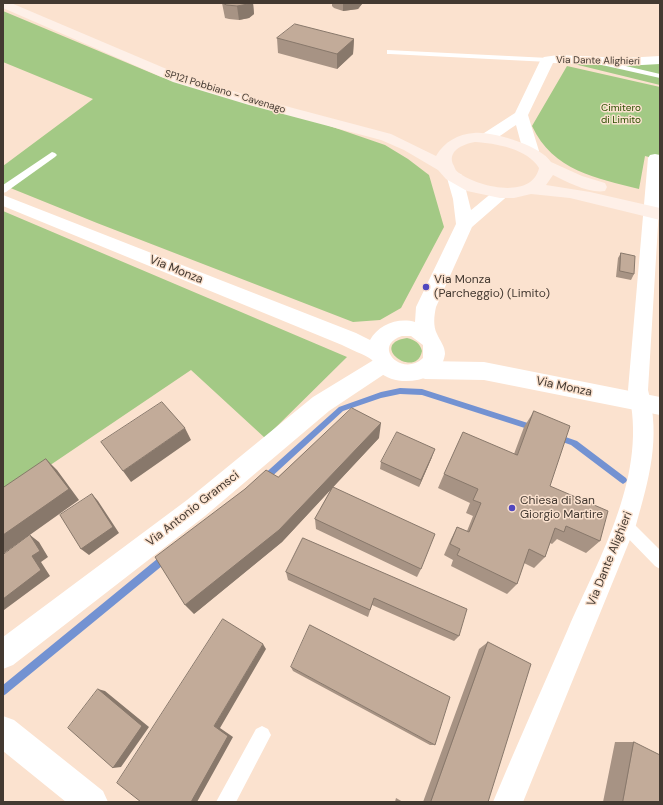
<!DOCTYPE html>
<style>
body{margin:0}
#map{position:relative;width:663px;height:805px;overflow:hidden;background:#fbe2cf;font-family:"DM Sans",sans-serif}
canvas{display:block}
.frame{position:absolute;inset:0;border:4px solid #433931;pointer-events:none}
</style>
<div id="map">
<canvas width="663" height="805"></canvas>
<div class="frame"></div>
</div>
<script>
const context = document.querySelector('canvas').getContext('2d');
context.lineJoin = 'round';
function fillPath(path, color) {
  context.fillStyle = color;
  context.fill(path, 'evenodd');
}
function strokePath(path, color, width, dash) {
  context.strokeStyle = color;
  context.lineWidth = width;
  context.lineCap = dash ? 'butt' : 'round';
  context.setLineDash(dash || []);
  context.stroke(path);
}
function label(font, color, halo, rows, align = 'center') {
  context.font = font + ' "DM Sans",sans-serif';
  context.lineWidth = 3;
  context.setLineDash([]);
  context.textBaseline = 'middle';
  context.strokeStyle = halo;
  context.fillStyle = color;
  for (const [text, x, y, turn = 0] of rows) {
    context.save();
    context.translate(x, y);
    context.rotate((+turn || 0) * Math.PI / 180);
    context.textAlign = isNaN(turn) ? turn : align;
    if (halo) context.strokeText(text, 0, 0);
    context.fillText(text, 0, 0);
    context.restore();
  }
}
const green = new Path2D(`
 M 3,11 L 161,77 L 324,124 L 385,145 L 408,159 L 429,175 L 444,227 L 401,308 L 380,320 L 353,322 L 97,223 L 3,185 L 3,166 L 93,99 L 3,62 Z
 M 660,62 L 660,85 L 570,63 Z
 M 567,66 L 660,87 L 660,160 L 645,156 L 639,189 C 596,178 553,171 532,126 Z
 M 3,211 L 347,357 L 265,438 L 191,370 L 3,497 Z
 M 407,338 C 415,340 420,343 422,351 C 416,381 367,344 407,338 Z`);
const stream = new Path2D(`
 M 400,388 L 422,389 L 534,425 L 537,426 L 538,428 L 537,430 L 534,431 L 422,395 L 400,394 L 381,398 L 343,411 L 267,481 L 264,482 L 261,481 L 260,479 L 261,477 L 339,407 L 381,392 Z
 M 557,434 L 577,441 L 626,478 L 627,480 L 626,482 L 623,484 L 620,482 L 571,445 L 554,439 L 553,437 L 554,435 Z
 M 165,554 L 168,555 L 169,558 L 168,561 L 6,694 L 3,696 L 3,685 L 162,555 Z`);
const service = new Path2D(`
 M 387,50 L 549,58 L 553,60 L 549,62 L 390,54 L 387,54 Z
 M 593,59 L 596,59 L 660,74 L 660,78 L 593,63 Z
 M 52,152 L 55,153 L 57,155 L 55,157 L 6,192 L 3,193 L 3,185 Z
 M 625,518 L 630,520 L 660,550 L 660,569 L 655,566 L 620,530 L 618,525 L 620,520 Z
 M 262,726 L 268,729 L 271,735 L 236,802 L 216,802 L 256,729 Z`);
const pedestrian = new Path2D(`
 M 655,154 L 660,155 L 660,192 L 648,390 C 661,438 649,479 636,525 L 523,802 L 493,802 C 517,744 543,687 568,629 C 600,556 649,473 628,390 L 648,158 L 650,155 Z`);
const minor = new Path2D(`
 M 558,55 L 624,58 L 660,56 L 660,64 L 624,66 L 553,63 L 528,115 L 539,151 L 536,154 L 531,156 L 526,154 L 523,151 L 516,125 C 506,131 493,144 481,141 L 478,138 L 481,135 L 515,113 L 540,61 L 544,57 Z
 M 385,357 L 392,359 L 396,365 L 392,371 L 386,373 L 329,411 L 205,516 L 13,665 L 3,669 L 3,637 L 187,500 L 313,397 L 372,361 Z
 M 425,361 L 484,362 L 660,397 L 660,415 L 484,380 L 425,379 L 418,376 L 414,370 L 418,364 Z
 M 3,716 L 14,720 L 103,791 L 108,802 L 66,802 L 3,751 Z`);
const tertiary = new Path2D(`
 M 455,173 L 461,174 L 463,178 L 471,210 C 482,202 495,186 509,189 L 511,193 L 472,227 L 436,307 C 434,316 433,326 437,334 C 440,341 445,346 445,354 C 444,362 438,373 430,376 C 414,383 392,384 378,371 C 376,368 374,363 372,360 C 366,355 349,349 342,345 L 3,206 L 3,195 L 356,333 L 370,340 C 378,325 398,317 415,322 L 416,307 L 456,224 L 453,199 L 447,178 L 449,174 ZM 402,336 L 411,336 L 423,345 L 423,358 C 402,378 371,346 402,336 Z`);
const secondary = new Path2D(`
 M 3,3 L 11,3 L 183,76 L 259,99 L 391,134 L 436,156 C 444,142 458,134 474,133 C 493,131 541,146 551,162 L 582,176 L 605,183 L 607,187 L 605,191 C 590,194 567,182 553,175 L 546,185 L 590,192 L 660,208 L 660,220 L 570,198 L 531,194 L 514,198 L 500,198 L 467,191 L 446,179 L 438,170 L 404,150 L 381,140 L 249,105 L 173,82 L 3,8 ZM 475,142 C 495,143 528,149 539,168 C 532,200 478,187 459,173 C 456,171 455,169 454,166 C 446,152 462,144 475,142 Z`);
const wall = new Path2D(`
 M 222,3 L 253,3 L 254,14 L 249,18 L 239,20 L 229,19 L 225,18 Z
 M 332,3 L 362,3 L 362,4 L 358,9 L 343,11 L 334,8 L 332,6 Z
 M 277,38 L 354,39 L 353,54 L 337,69 L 278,53 Z
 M 621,253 L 634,274 L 631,280 L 616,277 L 618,258 Z
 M 534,411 L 550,486 L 600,541 L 586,553 L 557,539 L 552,544 L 550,543 L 545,557 L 534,568 L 524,563 L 517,584 L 507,594 L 451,566 L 453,560 L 444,555 L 451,539 L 457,527 L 467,531 L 473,516 L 466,513 L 470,503 L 438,488 L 444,474 L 514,454 L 524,427 Z
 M 379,438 L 333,487 L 421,569 L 417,577 L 316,529 L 315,519 L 331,489 L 282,542 L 194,614 L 278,477 Z
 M 432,457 L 419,487 L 380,469 L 381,462 Z
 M 303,538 L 459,636 L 454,641 L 372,605 L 368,617 L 288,580 L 286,572 Z
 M 488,642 L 488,802 L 423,802 L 479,649 Z
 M 291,667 L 435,745 L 430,745 L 293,671 Z
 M 615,742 L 634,742 L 660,802 L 603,802 Z
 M 396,798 L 403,802 L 395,802 Z`);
const shadedWall = new Path2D(`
 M 248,3 L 253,3 L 254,14 L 249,18 L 239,20 L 237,6 Z
 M 343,3 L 362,3 L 362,4 L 358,9 L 343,11 Z
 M 354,39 L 353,54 L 337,69 L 337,54 Z
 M 381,423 L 379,438 L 282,542 L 194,614 L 185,605 Z
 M 185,428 L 191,440 L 131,482 L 123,471 Z
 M 435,449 L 432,457 L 419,487 L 421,480 Z
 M 46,459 L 57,470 L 79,500 L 3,554 L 3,535 Z
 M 92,494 L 98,501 L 119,533 L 89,555 L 81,549 Z
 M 30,535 L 39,542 L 48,557 L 41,562 L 50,576 L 4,610 L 3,610 L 3,599 L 32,556 Z
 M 263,644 L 266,649 L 220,728 L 233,737 L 197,802 L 191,802 L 214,726 Z
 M 98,689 L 105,691 L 149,727 L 121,767 L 113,768 Z`);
const building = new Path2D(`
 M 223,3 L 248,3 L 248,4 L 237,6 L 227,5 Z
 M 295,24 L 354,39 L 337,54 L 277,38 Z
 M 621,253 L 635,256 L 634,274 L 620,271 Z
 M 162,402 L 185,428 L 123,471 L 101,442 Z
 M 352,408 L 381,423 L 279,530 L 185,605 L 155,557 L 245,489 L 266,470 L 278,477 Z
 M 534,411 L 570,426 L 550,486 L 608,511 L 600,541 L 566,526 L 564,532 L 555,528 L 545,557 L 529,549 L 517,584 L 457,555 L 460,549 L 450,544 L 457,527 L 469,532 L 481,503 L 473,500 L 478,489 L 444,474 L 463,432 L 517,455 Z
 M 397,432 L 435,449 L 421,480 L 381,462 Z
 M 46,459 L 69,489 L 3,535 L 3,488 Z
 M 333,487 L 435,534 L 421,569 L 315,519 Z
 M 92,494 L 113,527 L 81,549 L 60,515 Z
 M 30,535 L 40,551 L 32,556 L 41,570 L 3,599 L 3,555 Z
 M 303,538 L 467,609 L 459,636 L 374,598 L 370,610 L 286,572 Z
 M 223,619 L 263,644 L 214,726 L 228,736 L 191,802 L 141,802 L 117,783 Z
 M 310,625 L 450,697 L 435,745 L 291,667 Z
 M 488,642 L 531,664 L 488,802 L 431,802 Z
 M 98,689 L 142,726 L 113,768 L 68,728 Z
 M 634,742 L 660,755 L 660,802 L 623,802 Z`);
const markers = [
 [426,287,4,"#5148bf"],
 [512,508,4,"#5148bf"]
];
const farStreetnames = [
 ["Via Dante Alighieri",598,61,1],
 ["SP121 Pobbiano - Cavenago",225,92,17]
];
const farParknames = [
 ["Cimitero",621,108],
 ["di Limito",621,120]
];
const streetNames = [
 ["Via Monza",176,270,22],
 ["Via Monza",564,387,12],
 ["Via Antonio Gramsci",193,509,-38],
 ["Via Dante Alighieri",610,559,-68]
];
const poiNames = [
 ["Via Monza",434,280],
 ["(Parcheggio) (Limito)",434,294],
 ["Chiesa di San",520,501],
 ["Giorgio Martire",520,515]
];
fillPath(green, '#a3c985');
fillPath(stream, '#7392d2');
fillPath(service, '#fff');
fillPath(pedestrian, '#fff');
fillPath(minor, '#fff');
fillPath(tertiary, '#fff');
fillPath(secondary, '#fef0e8');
fillPath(wall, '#a79384');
fillPath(shadedWall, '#88786b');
fillPath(building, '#c2ab99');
strokePath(building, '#88786b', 1);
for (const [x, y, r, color] of markers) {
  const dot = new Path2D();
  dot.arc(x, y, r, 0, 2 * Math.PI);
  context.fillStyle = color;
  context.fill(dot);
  strokePath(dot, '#fbe2cf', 1.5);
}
label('10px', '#433931', '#fbe2cf', farStreetnames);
label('10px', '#2c4d00', '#fbe2cf', farParknames);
label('12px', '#433931', '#fbe2cf', streetNames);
label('12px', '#433931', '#fbe2cf', poiNames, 'left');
</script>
